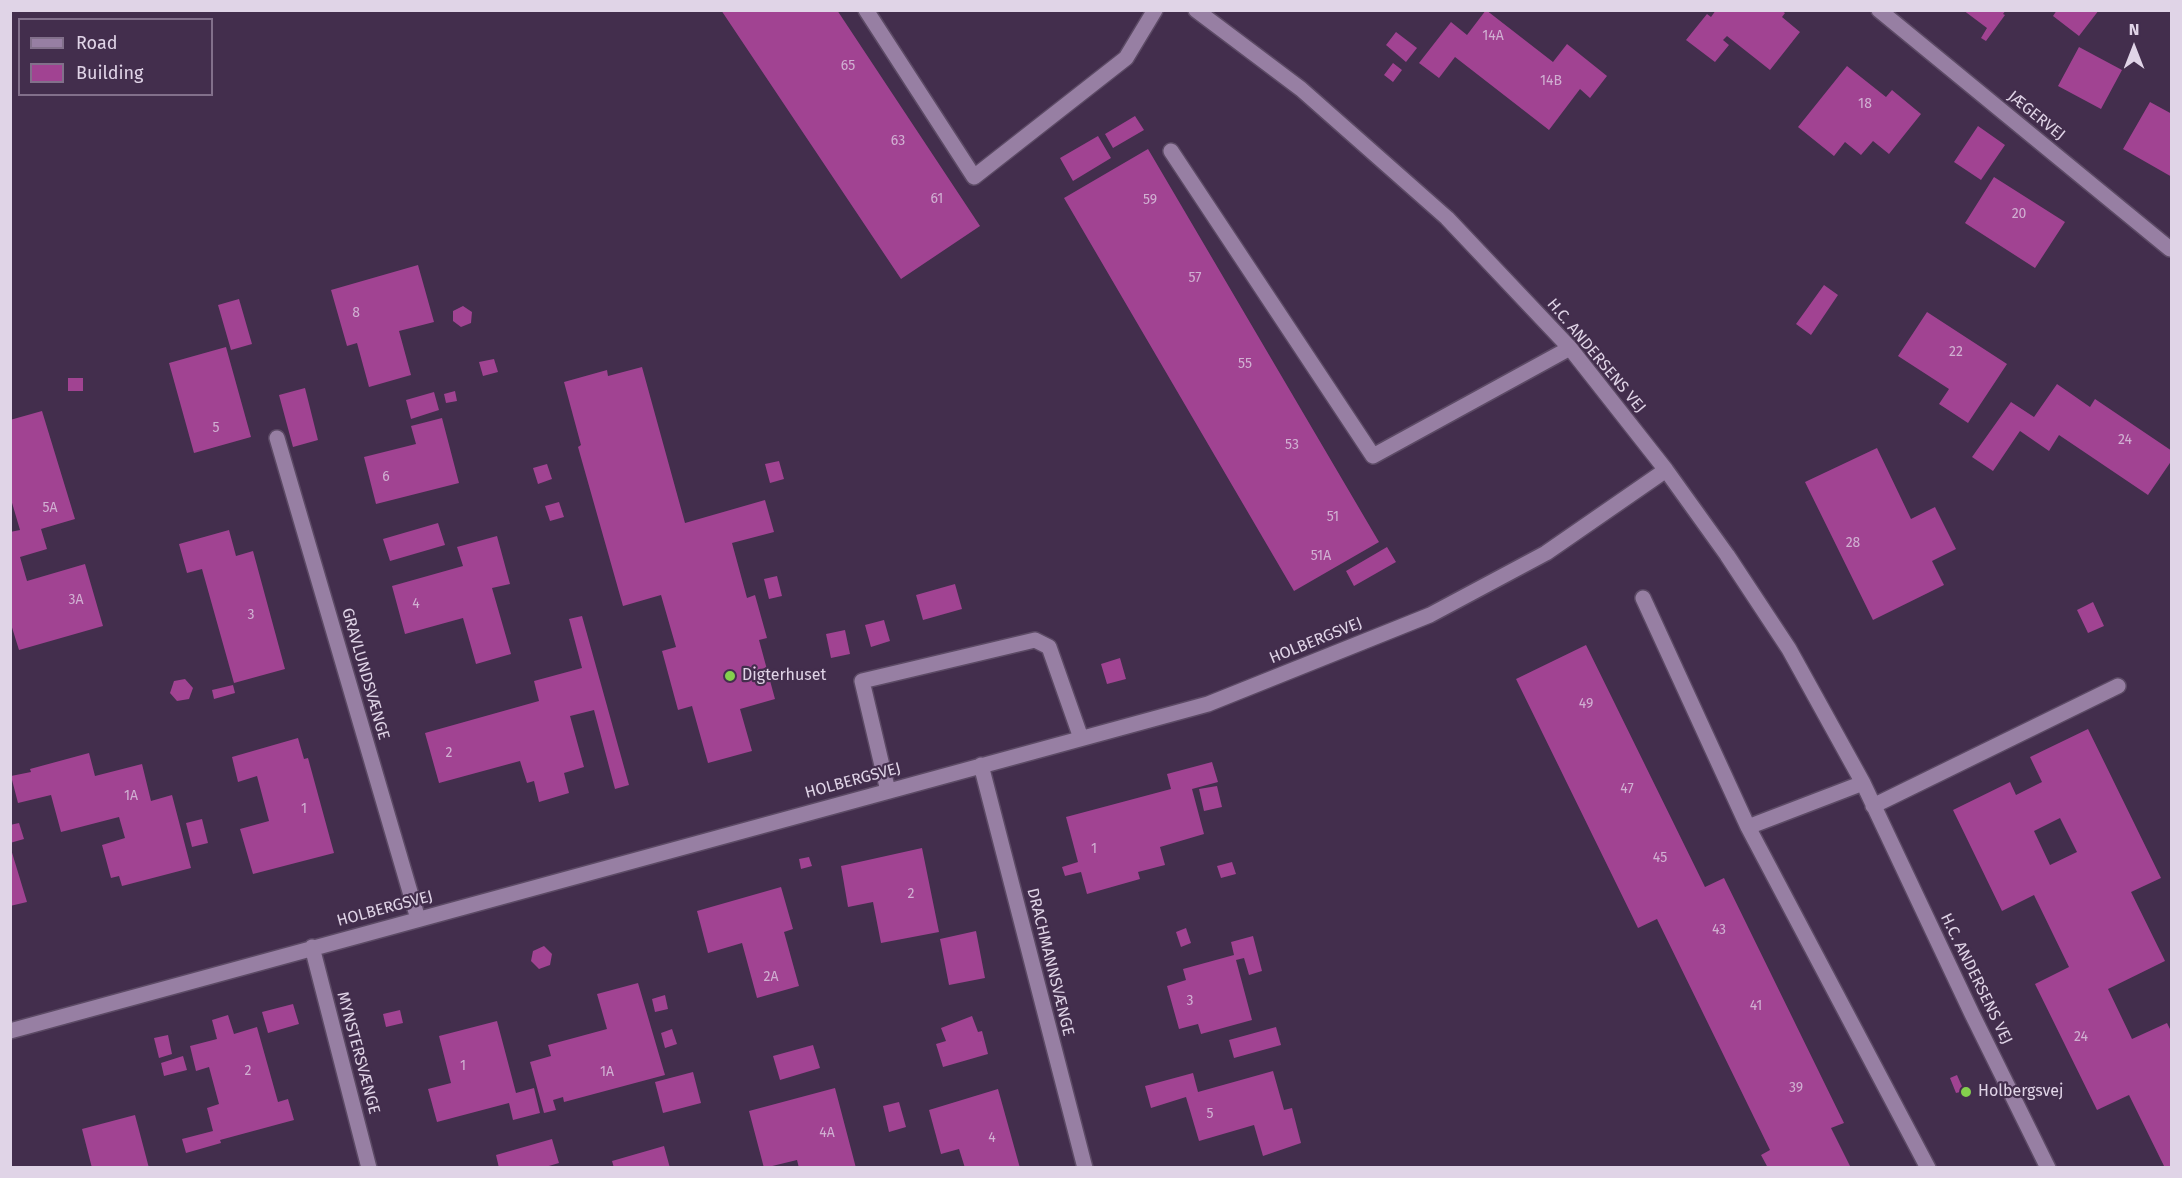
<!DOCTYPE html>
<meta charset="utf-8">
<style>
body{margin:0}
#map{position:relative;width:2182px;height:1178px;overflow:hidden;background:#432e4d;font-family:"Fira Sans",sans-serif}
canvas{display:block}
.frame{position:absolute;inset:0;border:12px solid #e0d4e7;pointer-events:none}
.legend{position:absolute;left:18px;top:18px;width:195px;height:78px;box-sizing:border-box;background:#432e4d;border:2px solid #82708b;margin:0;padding:8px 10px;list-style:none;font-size:18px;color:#e0d4e7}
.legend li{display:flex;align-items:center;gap:12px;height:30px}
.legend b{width:30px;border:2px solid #82708b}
.north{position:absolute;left:2104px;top:18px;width:60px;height:60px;-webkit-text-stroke:4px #432e4d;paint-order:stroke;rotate:0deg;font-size:16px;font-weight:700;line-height:24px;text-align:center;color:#e0d4e7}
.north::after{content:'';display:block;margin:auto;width:21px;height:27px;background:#e0d4e7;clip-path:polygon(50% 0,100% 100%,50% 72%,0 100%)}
</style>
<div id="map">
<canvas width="2182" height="1178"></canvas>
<div class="frame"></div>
<ul class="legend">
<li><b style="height:8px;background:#977fa3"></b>Road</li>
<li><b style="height:16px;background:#a14392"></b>Building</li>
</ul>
<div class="north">N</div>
</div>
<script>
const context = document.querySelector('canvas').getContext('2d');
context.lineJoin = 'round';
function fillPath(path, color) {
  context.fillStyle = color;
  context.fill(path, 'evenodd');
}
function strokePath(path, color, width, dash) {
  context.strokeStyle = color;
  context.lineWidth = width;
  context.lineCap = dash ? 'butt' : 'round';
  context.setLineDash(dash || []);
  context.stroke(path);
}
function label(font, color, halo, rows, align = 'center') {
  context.font = font + ' "Fira Sans",sans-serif';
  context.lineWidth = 4.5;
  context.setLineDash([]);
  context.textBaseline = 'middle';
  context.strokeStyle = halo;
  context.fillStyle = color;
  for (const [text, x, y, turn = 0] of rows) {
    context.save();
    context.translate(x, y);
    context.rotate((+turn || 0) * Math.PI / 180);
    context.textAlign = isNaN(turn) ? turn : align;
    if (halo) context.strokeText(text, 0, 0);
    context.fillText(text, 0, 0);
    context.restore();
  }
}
const building = new Path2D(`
 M 721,10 L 837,10 L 980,226 L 901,279 Z
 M 1486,10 L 1553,62 L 1567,44 L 1607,76 L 1590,98 L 1580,89 L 1549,130 L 1455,57 L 1439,78 L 1419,63 L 1451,22 L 1467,35 Z
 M 1716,10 L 1781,10 L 1785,13 L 1782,17 L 1800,32 L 1770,70 L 1727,36 L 1723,40 L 1729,45 L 1715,62 L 1686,40 L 1707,14 L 1711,17 Z
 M 1963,10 L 2006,10 L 2003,14 L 2005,15 L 1986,41 L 1981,38 L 1987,28 Z
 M 2057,10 L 2099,10 L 2079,36 L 2053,16 Z
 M 1396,32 L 1417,48 L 1406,62 L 1386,45 Z
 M 2079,47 L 2122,70 L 2101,109 L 2058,86 Z
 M 1393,63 L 1402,70 L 1393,82 L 1384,75 Z
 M 1847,66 L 1886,97 L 1892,90 L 1921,114 L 1889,154 L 1873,141 L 1861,155 L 1845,142 L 1834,156 L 1798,127 Z
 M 2150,102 L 2172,114 L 2172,177 L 2123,149 Z
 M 1135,116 L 1144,130 L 1113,148 L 1105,134 Z
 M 1978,126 L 2005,145 L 1981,180 L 1954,162 Z
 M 1098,136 L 1111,158 L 1073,181 L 1060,158 Z
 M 1148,149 L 1379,542 L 1294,591 L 1064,198 Z
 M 1994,177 L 2065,222 L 2035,268 L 1965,223 Z
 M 418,265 L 434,322 L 399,331 L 411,375 L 369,387 L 357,343 L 347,346 L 331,290 Z
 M 1824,285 L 1838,295 L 1811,335 L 1796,324 Z
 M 239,299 L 252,344 L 231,350 L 218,305 Z
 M 463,306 L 472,312 L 471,323 L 461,327 L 453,321 L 453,311 Z
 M 1927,312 L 2007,364 L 1968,423 L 1939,404 L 1949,389 L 1898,356 Z
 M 226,347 L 251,437 L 194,453 L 169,363 Z
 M 494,359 L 498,372 L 483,376 L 479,362 Z
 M 642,367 L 685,523 L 765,500 L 774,532 L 732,543 L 747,598 L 755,595 L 767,638 L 759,640 L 775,699 L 740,709 L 752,751 L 708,763 L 692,706 L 678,710 L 662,651 L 676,647 L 661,595 L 623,606 L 578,447 L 581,445 L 564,382 L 607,370 L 608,376 Z
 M 68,378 L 83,378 L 83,391 L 68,391 Z
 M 2057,384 L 2090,407 L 2095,399 L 2172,451 L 2172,460 L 2148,495 L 2059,435 L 2049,451 L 2020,431 L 1993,471 L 1972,457 L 2011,402 L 2034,417 Z
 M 305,388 L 318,440 L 293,447 L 279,395 Z
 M 455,391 L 457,401 L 446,403 L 444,394 Z
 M 434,392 L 439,410 L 411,419 L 406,400 Z
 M 42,411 L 75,519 L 41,529 L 47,549 L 20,557 L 27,581 L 85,564 L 103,626 L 19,650 L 10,621 L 10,532 L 20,530 L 10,496 L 10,420 Z
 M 442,418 L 459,483 L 376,504 L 364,457 L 416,444 L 411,426 Z
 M 1877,448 L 1911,519 L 1935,507 L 1956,549 L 1932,561 L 1944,585 L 1873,620 L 1805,482 Z
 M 779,461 L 784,479 L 770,483 L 765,464 Z
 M 547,464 L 552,479 L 538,484 L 533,468 Z
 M 559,502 L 564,517 L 550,521 L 545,506 Z
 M 438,523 L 445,545 L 390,561 L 383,539 Z
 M 229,530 L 236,556 L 253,551 L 285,669 L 234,683 L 202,569 L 187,573 L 179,544 Z
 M 497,536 L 510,584 L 492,588 L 511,654 L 476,664 L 463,618 L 405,634 L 392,586 L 463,566 L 457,547 Z
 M 1387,547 L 1396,562 L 1354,586 L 1346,571 Z
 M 777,576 L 782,596 L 769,599 L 764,579 Z
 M 955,584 L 962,609 L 923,620 L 916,595 Z
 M 2093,602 L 2104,626 L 2088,633 L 2077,610 Z
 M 582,616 L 629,785 L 615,789 L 594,710 L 570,716 L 584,767 L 564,773 L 569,793 L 539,802 L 534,781 L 527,783 L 520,761 L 439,783 L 425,733 L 539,701 L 534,681 L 582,668 L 569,619 Z
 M 884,620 L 890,641 L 871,647 L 865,625 Z
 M 845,630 L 850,654 L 831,658 L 826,634 Z
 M 1586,645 L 1705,887 L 1724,878 L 1844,1123 L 1831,1128 L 1851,1168 L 1768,1168 L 1761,1155 L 1770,1150 L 1657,919 L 1638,928 L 1516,679 Z
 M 1120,658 L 1126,679 L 1107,684 L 1101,664 Z
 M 185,679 L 193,688 L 189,699 L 177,701 L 170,693 L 174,681 Z
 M 233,685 L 235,693 L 214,699 L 212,690 Z
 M 2088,729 L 2161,878 L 2131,892 L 2165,961 L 2108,989 L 2132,1039 L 2167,1023 L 2172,1033 L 2172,1168 L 2165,1168 L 2129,1095 L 2097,1110 L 2035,984 L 2069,967 L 2034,895 L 2002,911 L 1953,810 L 2010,782 L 2016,795 L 2042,782 L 2030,757 ZM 2060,818 L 2077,852 L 2050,865 L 2034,831 Z
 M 298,738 L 304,759 L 308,758 L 334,853 L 253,874 L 240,829 L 269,821 L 257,776 L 238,782 L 232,757 Z
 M 89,753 L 95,776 L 142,764 L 151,801 L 172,795 L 191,868 L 122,886 L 119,876 L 111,878 L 102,845 L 125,838 L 119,817 L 61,832 L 51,795 L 18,803 L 11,776 L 31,772 L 30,769 Z
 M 1212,762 L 1218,782 L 1192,789 L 1204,834 L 1160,847 L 1165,865 L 1138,872 L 1140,879 L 1087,894 L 1081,872 L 1065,876 L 1062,867 L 1078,862 L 1066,817 L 1171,789 L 1167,774 Z
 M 1217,786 L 1222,807 L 1204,811 L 1199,789 Z
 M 202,819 L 208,843 L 192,847 L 186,823 Z
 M 19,823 L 24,839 L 10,843 L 10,825 Z
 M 10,846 L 27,902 L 10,906 Z
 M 922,848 L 939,932 L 881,943 L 873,902 L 848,907 L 841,866 Z
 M 809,857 L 812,866 L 801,869 L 799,859 Z
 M 1232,862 L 1236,874 L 1221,878 L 1217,866 Z
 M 781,887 L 793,929 L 784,932 L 799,986 L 757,998 L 742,943 L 708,953 L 697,911 Z
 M 1186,928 L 1191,943 L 1181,947 L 1176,932 Z
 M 976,931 L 985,978 L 949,985 L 940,939 Z
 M 1253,936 L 1262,971 L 1249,975 L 1244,958 L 1236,960 L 1252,1020 L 1201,1034 L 1198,1024 L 1179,1029 L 1167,986 L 1186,980 L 1183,969 L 1234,955 L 1231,942 Z
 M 544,946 L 552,954 L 550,965 L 539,969 L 531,961 L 533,951 Z
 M 638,983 L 665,1075 L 564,1102 L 563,1097 L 553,1100 L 556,1110 L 544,1113 L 530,1062 L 551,1056 L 548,1045 L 607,1029 L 597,994 Z
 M 665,995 L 668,1009 L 655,1012 L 652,999 Z
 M 293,1004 L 299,1024 L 268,1033 L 262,1012 Z
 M 400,1010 L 403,1023 L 386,1027 L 383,1014 Z
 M 228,1015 L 234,1034 L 257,1027 L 278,1102 L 288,1099 L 294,1120 L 220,1140 L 221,1143 L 186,1153 L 182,1139 L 213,1131 L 207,1108 L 219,1104 L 209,1067 L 196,1071 L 190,1046 L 217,1039 L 212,1020 Z
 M 972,1016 L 978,1032 L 982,1031 L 988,1054 L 943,1067 L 936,1044 L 946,1041 L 941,1028 Z
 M 497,1021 L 516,1093 L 534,1088 L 540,1113 L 513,1120 L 509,1103 L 437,1122 L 428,1089 L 451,1083 L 439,1036 Z
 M 1276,1027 L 1281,1045 L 1234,1058 L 1229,1040 Z
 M 672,1029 L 677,1044 L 665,1048 L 661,1033 Z
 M 168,1035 L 172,1054 L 159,1058 L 154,1038 Z
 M 813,1045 L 820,1068 L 780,1080 L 773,1056 Z
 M 183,1056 L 187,1070 L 164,1076 L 161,1063 Z
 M 1273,1071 L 1284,1110 L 1292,1108 L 1301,1143 L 1263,1156 L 1254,1125 L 1199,1141 L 1186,1097 L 1151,1108 L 1145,1086 L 1193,1073 L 1198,1092 Z
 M 693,1072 L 701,1103 L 663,1113 L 655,1082 Z
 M 1957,1075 L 1964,1091 L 1956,1093 L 1950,1078 Z
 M 835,1088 L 856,1168 L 799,1168 L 797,1160 L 764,1168 L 749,1111 Z
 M 998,1089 L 1020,1168 L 965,1168 L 959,1149 L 941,1154 L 929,1110 Z
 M 899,1102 L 906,1127 L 889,1132 L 883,1106 Z
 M 135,1115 L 149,1168 L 92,1168 L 82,1129 Z
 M 552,1139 L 559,1163 L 542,1168 L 499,1168 L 496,1155 Z
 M 664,1146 L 670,1168 L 614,1168 L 612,1161 Z`);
const minor = new Path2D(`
 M 866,10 L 974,177 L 1126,58 L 1155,10
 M 1196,10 L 1301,89 L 1447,218 L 1570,348 L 1666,470 L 1727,555 L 1789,649 L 1863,783 L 1972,1014 L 2048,1168
 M 1879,10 L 2170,249
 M 1171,151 L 1373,456 L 1570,348
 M 277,438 L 418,919
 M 1643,598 L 1748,827 L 1928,1168
 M 981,765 L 1085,1168
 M 888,791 L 862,681 L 1035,640 L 1049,647 L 1081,738
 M 1873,806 L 2118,686
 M 1748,827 L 1863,783
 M 312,947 L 369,1168
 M 10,1031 L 1208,704 L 1430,615 L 1546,553 L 1666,470`);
const markers = [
 [730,676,6,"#84cf4d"],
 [1966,1092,6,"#84cf4d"]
];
const numberNames = [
 ["14A",1493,36],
 ["65",848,66],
 ["14B",1551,81],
 ["18",1865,104],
 ["63",898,141],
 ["61",937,199],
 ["59",1150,200],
 ["20",2019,214],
 ["57",1195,278],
 ["8",356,313],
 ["22",1956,352],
 ["55",1245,364],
 ["5",216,428],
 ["24",2125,440],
 ["53",1292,445],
 ["6",386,477],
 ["5A",50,508],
 ["51",1333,517],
 ["28",1853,543],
 ["51A",1321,556],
 ["3A",76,600],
 ["4",416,604],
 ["3",251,615],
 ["49",1586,704],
 ["2",449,753],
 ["47",1627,789],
 ["1A",131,796],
 ["1",304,809],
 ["1",1094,849],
 ["45",1660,858],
 ["2",911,894],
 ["43",1719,930],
 ["2A",771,977],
 ["3",1190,1001],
 ["41",1756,1006],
 ["24",2081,1037],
 ["1",463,1066],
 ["2",248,1071],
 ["1A",607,1072],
 ["39",1796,1088],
 ["5",1210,1114],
 ["4A",827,1133],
 ["4",992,1138]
];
const streetNames = [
 ["JÆGERVEJ",2036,116,39],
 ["H.C. ANDERSENS VEJ",1596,356,50],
 ["HOLBERGSVEJ",1316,641,-22],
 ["GRAVLUNDSVÆNGE",365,674,74],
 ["HOLBERGSVEJ",853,781,-15],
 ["HOLBERGSVEJ",385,909,-15],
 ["DRACHMANNSVÆNGE",1050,962,76],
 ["H.C. ANDERSENS VEJ",1976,979,64],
 ["MYNSTERSVÆNGE",358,1053,75]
];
const poiNames = [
 ["Digterhuset",742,676],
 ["Holbergsvej",1978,1092]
];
fillPath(building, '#a14392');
strokePath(minor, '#5c4a65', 18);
strokePath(minor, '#977fa3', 15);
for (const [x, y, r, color] of markers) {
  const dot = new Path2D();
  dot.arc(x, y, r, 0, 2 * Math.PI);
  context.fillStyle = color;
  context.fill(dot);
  strokePath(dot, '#432e4d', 2);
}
label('14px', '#d0b0d2', null, numberNames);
label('16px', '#e0d4e7', '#432e4d', streetNames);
label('16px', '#e0d4e7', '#432e4d', poiNames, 'left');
</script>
